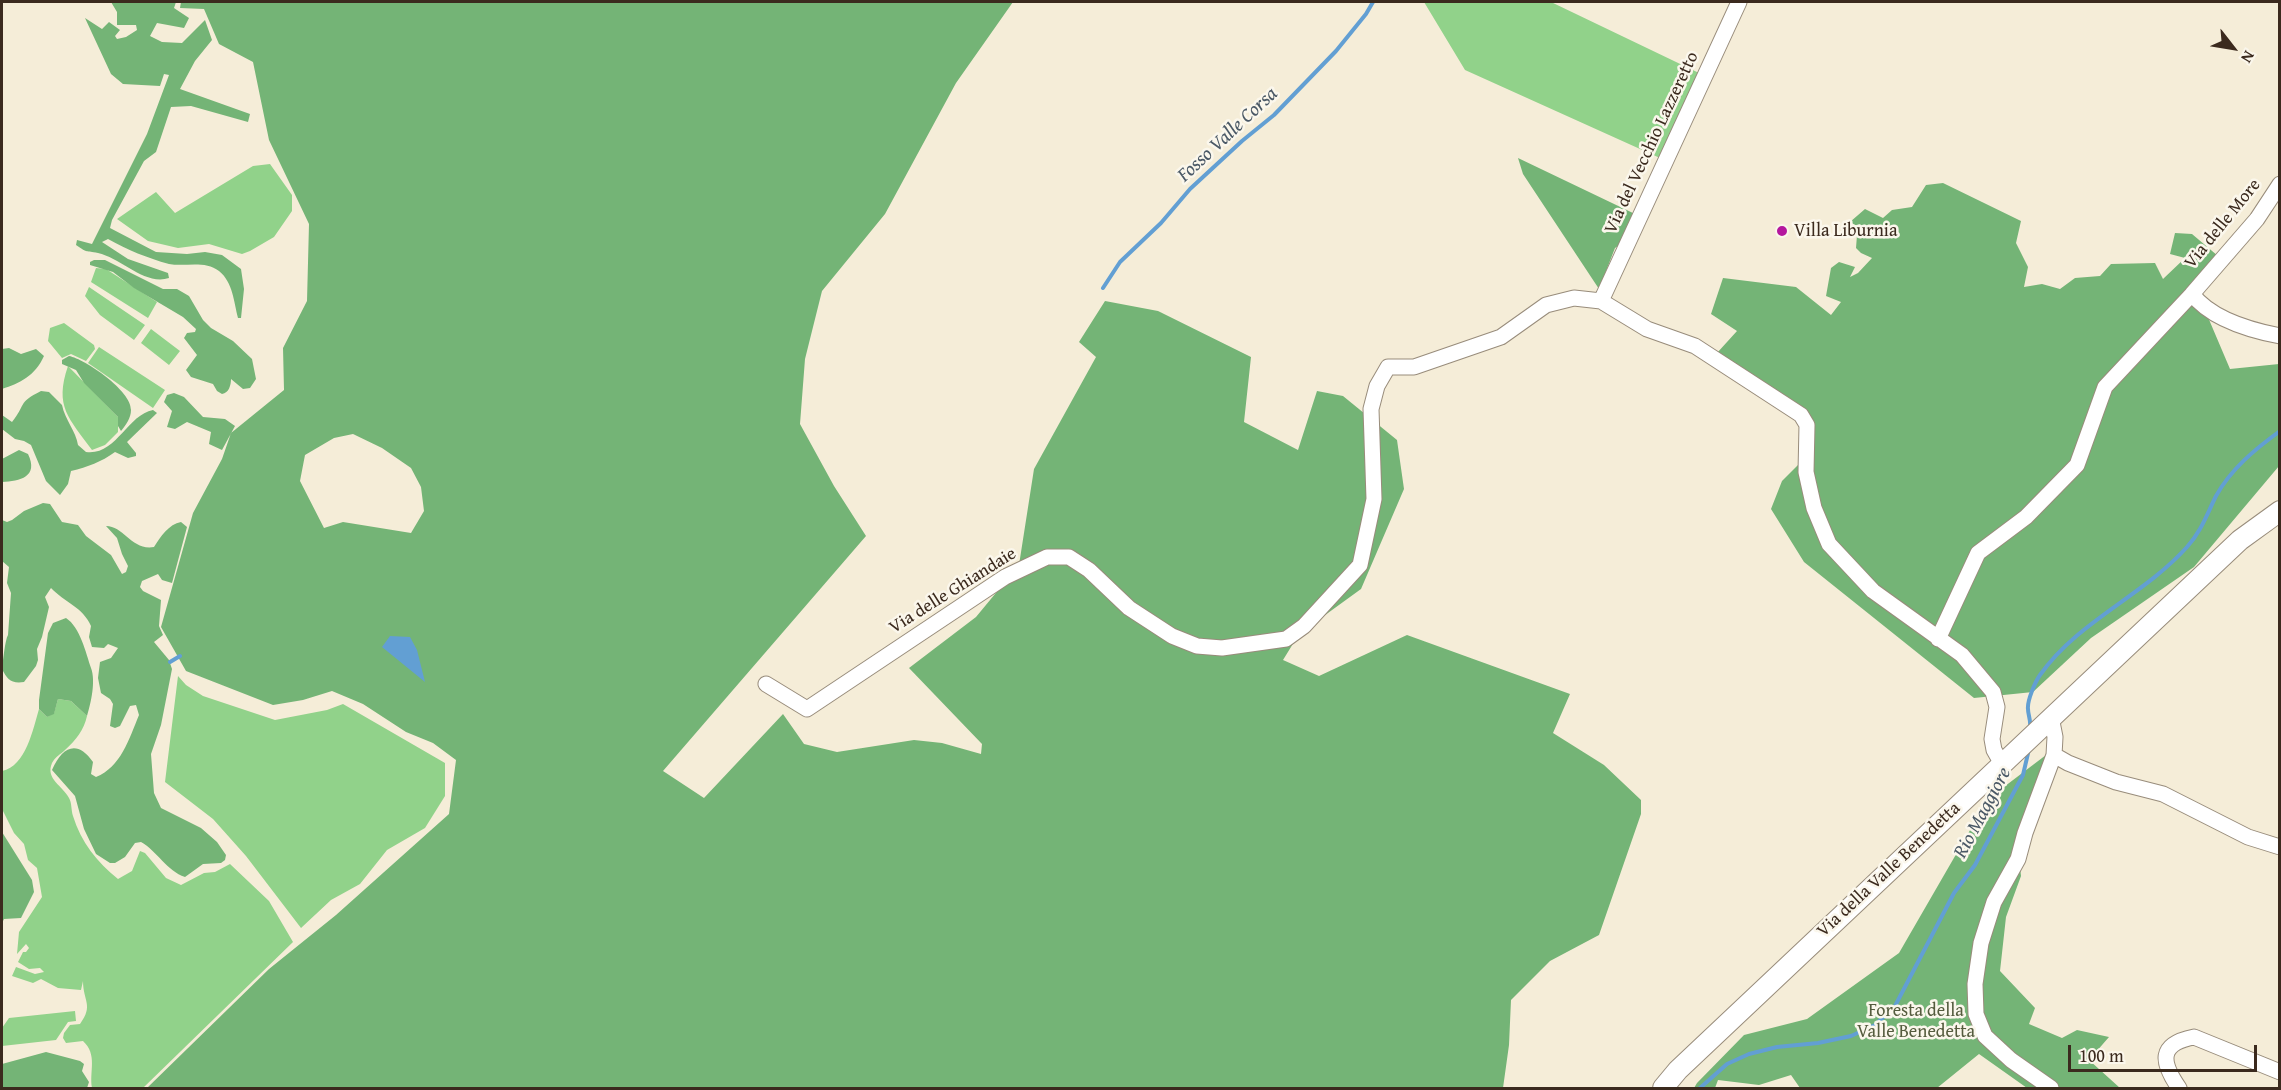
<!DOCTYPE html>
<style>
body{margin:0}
#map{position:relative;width:2281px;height:1090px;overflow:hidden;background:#f5edd8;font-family:"Gentium Book Plus",serif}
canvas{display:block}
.frame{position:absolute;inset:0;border:3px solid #3b2a1e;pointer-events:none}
.north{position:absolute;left:2203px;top:18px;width:60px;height:60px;-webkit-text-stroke:4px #fbf7ec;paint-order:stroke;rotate:121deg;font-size:16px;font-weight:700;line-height:24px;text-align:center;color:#3b2a1e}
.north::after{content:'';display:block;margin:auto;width:21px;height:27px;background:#3b2a1e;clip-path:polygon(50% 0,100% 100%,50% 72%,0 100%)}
.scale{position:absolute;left:2068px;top:1045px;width:189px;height:27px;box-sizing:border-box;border:3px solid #3b2a1e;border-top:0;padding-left:8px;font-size:18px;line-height:21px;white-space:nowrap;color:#3b2a1e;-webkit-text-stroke:4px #fbf7ec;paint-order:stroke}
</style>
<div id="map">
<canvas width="2281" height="1090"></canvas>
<div class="frame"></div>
<div class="north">N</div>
<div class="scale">100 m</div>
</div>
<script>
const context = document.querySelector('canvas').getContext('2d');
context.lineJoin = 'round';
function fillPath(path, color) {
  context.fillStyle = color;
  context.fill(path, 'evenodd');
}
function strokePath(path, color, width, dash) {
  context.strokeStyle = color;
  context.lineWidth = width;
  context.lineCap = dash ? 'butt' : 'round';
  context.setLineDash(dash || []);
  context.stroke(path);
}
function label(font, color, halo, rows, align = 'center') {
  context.font = font + ' "Gentium Book Plus",serif';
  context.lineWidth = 5;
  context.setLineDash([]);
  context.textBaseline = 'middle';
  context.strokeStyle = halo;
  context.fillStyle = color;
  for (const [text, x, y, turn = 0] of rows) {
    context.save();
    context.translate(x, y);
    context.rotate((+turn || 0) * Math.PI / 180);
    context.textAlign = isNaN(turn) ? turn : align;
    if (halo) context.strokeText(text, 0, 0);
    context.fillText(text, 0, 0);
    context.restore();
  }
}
const green = new Path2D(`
 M 1424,2 L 1551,2 L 1699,73 L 1660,158 L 1465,70 Z
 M 270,164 L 292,195 L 292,211 L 274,237 L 250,251 L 242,254 L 209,244 L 178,248 L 148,241 L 117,219 L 156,192 L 175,213 L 253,166 Z
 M 96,268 L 106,269 L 157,302 L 148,318 L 91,282 Z
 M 89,287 L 145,325 L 134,340 L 100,315 L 85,296 Z
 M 64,323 L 94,345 L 95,349 L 86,361 L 71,354 L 62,358 L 48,341 L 50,328 Z
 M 151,329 L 180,351 L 169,365 L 141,343 Z
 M 99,347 L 165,390 L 153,408 L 88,363 Z
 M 68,366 L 118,417 L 118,432 L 105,445 L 92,450 C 69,418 54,407 68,366 Z
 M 178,676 L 186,685 L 203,696 L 275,720 L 327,710 L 343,704 L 445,763 L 445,796 L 425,828 L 387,850 L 360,884 L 331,900 L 301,928 L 246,856 L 213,819 L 165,782 Z
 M 58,699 L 71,701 L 87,716 C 84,730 76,740 65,750 C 61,754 55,757 52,763 C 45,779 63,786 69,798 C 72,803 71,810 73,816 C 81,842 97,862 118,879 L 132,871 L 140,851 L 145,853 L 166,878 L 181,885 L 204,873 L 215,872 L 230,864 L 269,901 L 293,942 L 143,1088 L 92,1088 C 89,1071 98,1055 83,1041 L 66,1043 L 63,1038 L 64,1033 L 70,1025 L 80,1024 C 94,1005 83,1001 83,981 L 81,990 L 58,988 L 41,979 L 33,983 L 12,976 L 16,967 L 35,974 L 44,972 L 40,968 L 29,969 L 18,962 L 23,952 L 26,952 L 29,948 L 26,944 L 17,954 L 19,932 L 42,897 L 37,868 L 28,860 L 24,844 L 14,833 L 2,809 L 2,771 C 26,766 33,729 39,709 L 47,717 L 54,713 Z
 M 75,1011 L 76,1021 L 68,1022 L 56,1040 L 2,1046 L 2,1028 L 9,1018 Z`);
const forest = new Path2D(`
 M 111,2 L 176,2 L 174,8 L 189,18 L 184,28 L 157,23 L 150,36 L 162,42 L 182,43 L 205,20 L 212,40 L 195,61 L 180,89 L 250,114 L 248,122 L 191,106 L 171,107 L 156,152 L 144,161 L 112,220 L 110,228 L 156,252 L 187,254 L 205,252 L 222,255 L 241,269 L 244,289 L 241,318 L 238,318 C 234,303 233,282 219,271 C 205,260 185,267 169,264 C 147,258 128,250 108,239 L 102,242 L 128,259 L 168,273 L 169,278 C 145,286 121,258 98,253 C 85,250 89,254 76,245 L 77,240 L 92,244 L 147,134 L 169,75 L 164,74 L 160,86 L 123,84 L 111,74 L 85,18 L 102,29 L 109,22 L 120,30 L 115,36 L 117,39 L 126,37 L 137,30 L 136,25 L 117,25 L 117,12 Z
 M 181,2 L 1013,2 L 956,83 L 885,214 L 822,291 L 805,359 L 800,424 L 834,486 L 866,536 L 663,771 L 704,798 L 783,714 L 804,744 L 837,752 L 914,740 L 942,743 L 981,754 L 982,744 L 909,668 L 976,617 L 1019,565 L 1034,469 L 1096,357 L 1079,342 L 1105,301 L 1158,311 L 1251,357 L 1244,422 L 1298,450 L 1317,391 L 1343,396 L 1397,440 L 1404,489 L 1361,589 L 1299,634 L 1283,660 L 1319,676 L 1407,635 L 1570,694 L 1553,733 L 1604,765 L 1641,800 L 1641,814 L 1599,935 L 1550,961 L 1511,1000 L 1509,1045 L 1503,1088 L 147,1088 L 269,969 L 336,915 L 449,814 L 456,760 L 433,743 L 406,732 L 363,704 L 332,691 L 303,700 L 273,705 L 186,671 L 161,627 L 193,513 L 222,459 L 231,433 L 284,390 L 283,348 L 307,301 L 309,224 L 269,140 L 253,62 L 219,44 L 204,9 L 180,8 ZM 353,434 L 382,448 L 411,468 L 421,487 L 424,511 L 411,533 L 343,522 L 324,528 L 300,481 L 305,455 L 334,438 Z
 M 1518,158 L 1635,214 L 1624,242 L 1615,248 L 1599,289 L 1523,174 Z
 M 1943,183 L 2021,221 L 2016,243 L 2028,267 L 2024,287 L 2042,284 L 2060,289 L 2075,278 L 2100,276 L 2111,264 L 2155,263 L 2163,279 L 2185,258 L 2170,254 L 2175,233 L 2192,234 L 2218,256 L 2196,289 L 2230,369 L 2279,364 L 2279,466 L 2194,567 L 2091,638 L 2033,692 L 1974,698 L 1804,562 L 1771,509 L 1782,481 L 1803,460 L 1814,435 L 1717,353 L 1737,331 L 1711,314 L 1723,278 L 1796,287 L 1831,315 L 1841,302 L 1826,296 L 1831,268 L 1839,262 L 1855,267 L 1850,277 L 1858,273 L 1872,258 L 1861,253 L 1856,248 L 1857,235 L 1862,229 L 1850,222 L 1865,209 L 1883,218 L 1892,210 L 1912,207 L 1926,185 Z
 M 94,260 L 105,260 L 163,289 L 177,289 L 189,296 L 203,320 L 211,328 L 233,341 L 252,359 L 256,379 L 250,388 L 243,389 L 231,379 C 231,385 229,393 222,394 L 217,391 L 213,384 L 191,377 L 186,370 L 197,355 L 184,338 L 187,333 L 195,332 L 196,329 L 183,317 L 134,288 L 113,272 L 90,265 L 90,262 Z
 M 9,348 L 21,354 L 36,349 L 44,356 C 35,376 20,383 2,389 L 2,349 Z
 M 69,356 C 85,359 132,391 131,410 C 131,418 126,425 121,431 L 118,426 L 118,417 L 84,383 L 76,370 L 62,364 L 62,360 Z
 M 41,391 L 49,392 L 62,405 C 65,420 76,431 78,445 L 86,452 C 116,456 127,415 153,410 L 157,413 L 127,442 L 136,453 L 136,456 L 128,458 L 115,452 C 101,462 88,467 71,471 L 68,484 L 60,495 L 46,481 L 31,445 L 24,441 L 15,439 L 2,429 L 2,415 L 12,422 C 26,405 17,403 41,391 Z
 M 174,393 L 184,397 L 203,417 L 225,419 L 235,426 L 222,450 L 209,444 L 211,432 L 187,422 L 175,429 L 167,427 L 172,411 L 164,402 L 167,395 Z
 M 19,450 L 28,454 C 39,477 20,481 2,482 L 2,459 Z
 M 43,503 L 50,504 L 62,522 L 78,525 L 86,536 L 111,555 L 122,574 L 126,572 L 128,566 L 122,554 L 117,538 L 106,526 C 124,526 132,551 154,547 C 160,537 169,524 181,522 L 187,527 L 172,583 L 162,580 L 158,574 L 142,581 L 140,587 L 143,591 L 161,600 L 159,626 L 163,635 L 154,642 L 169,660 L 172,669 L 161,725 L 151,754 L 154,793 L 161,808 L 201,828 L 217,842 L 226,855 L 225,860 L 221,863 L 203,864 L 185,877 C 167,871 157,851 141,842 L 135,843 L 125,857 L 115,863 L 110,863 L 96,854 L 84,829 L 75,796 L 52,770 C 62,747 77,739 93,762 L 91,774 L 96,777 C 121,767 129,739 139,715 L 136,705 L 130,706 L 120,726 L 115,728 L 110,726 L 113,704 L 110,699 L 101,693 L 98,678 L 100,662 L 111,658 L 118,648 L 108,644 L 104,648 L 92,647 L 89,637 L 91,626 C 83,607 64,602 51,588 L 45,597 L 49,607 L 42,637 L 37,649 L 38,660 L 36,666 L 24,682 C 11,684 7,679 2,669 C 3,662 5,640 8,635 L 11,593 L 7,583 L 9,567 L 2,561 L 2,520 L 7,522 L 12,520 L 24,511 Z
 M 66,618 C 80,627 86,653 91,668 C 96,681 91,703 87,716 L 71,701 L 58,699 L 54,714 L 47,717 L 39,709 L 39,700 L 48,633 L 53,623 Z
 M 2046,755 L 2017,841 L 2021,876 L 2006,917 L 2000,971 L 2035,1008 L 2029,1024 L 2062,1038 L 2077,1030 L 2109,1037 L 2089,1060 L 2120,1088 L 2027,1088 L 1979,1054 L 1937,1088 L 1800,1088 L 1791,1075 L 1759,1085 L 1718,1080 L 1715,1088 L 1694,1088 L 1697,1083 L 1744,1035 L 1807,1019 L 1899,953 L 1988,799 Z
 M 2,832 L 32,880 L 34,892 L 21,918 L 4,919 L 2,923 Z
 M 46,1052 L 80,1061 L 84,1064 L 82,1071 L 89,1082 L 87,1088 L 2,1088 L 2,1064 Z`);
const water = new Path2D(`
 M 390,636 L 410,637 L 417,650 L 425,682 L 382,647 Z`);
const stream = new Path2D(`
 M 1103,288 L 1120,262 L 1161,223 L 1190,189 L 1242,141 L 1274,115 L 1336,51 L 1366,14 L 1373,2
 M 170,662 L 180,656
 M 2030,727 C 2031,720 2028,715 2028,709 C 2027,701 2035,682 2040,675 C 2078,621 2143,596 2187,547 C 2201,532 2207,514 2216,496 C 2231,469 2255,449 2280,431
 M 1700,1088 L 1727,1064 L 1749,1054 L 1777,1047 L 1818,1043 L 1851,1036 L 1875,1025 L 1895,1006 L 1954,893 L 1975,865 L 2023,775 L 2029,749`);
const minor = new Path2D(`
 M 2280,184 L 2257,219 L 2192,294 C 2211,319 2249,330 2280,336
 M 1601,301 L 1739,2
 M 1938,639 L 1978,553 L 2026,517 L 2077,465 L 2105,387 L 2192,294
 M 766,684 L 807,709 L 1005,577 L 1047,557 L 1069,557 L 1089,570 L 1129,608 L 1172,636 L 1197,646 L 1222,648 L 1286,639 L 1304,626 L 1360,565 L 1374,499 L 1371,409 L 1377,386 L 1388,367 L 1414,367 L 1501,337 L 1546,305 L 1574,298 L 1601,301 L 1647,329 L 1695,346 L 1801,415 L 1807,425 L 1806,472 L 1814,508 L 1829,544 L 1873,591 L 1962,655 L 1993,692 L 1997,707 L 1992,739 L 1994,750 L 2002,764
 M 2054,755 L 2068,763 L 2116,782 L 2163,794 L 2248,837 L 2280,847
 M 2051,1088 L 2011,1060 L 1985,1036 L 1976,1014 L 1975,984 L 1981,943 L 1994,902 L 2018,859 L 2025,833 L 2054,755 L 2055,737 L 2051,717
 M 2179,1088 C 2161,1062 2158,1044 2194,1037 L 2280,1072`);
const major = new Path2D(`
 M 1663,1088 L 1678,1070 L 2240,540 L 2280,511`);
const markers = [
 [1782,231,6,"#b5179e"]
];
const streetNames = [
 ["Via del Vecchio Lazzeretto",1652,143,-65],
 ["Via delle More",2223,224,-51],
 ["Via delle Ghiandaie",953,591,-32],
 ["Via della Valle Benedetta",1889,870,-43]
];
const poiNames = [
 ["Villa Liburnia",1794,231]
];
const parkNames = [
 ["Foresta della",1916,1011],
 ["Valle Benedetta",1916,1032]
];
const waterNames = [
 ["Fosso Valle Corsa",1228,135,-43],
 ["Rio Maggiore",1983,813,-62]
];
fillPath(green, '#91d28a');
fillPath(forest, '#74b476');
fillPath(water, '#629fd3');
strokePath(stream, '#629fd3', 4);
strokePath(minor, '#988c7b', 17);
strokePath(major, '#988c7b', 22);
strokePath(minor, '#fff', 15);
strokePath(major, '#fff', 20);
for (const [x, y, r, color] of markers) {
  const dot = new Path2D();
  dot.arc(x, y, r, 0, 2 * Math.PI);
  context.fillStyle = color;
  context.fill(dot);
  strokePath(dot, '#fbf7ec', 2);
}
label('18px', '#3b2a1e', '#fbf7ec', streetNames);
label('18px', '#3b2a1e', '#fbf7ec', poiNames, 'left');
label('18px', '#555c3e', '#fbf7ec', parkNames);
label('italic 20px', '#4b5966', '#fbf7ec', waterNames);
</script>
